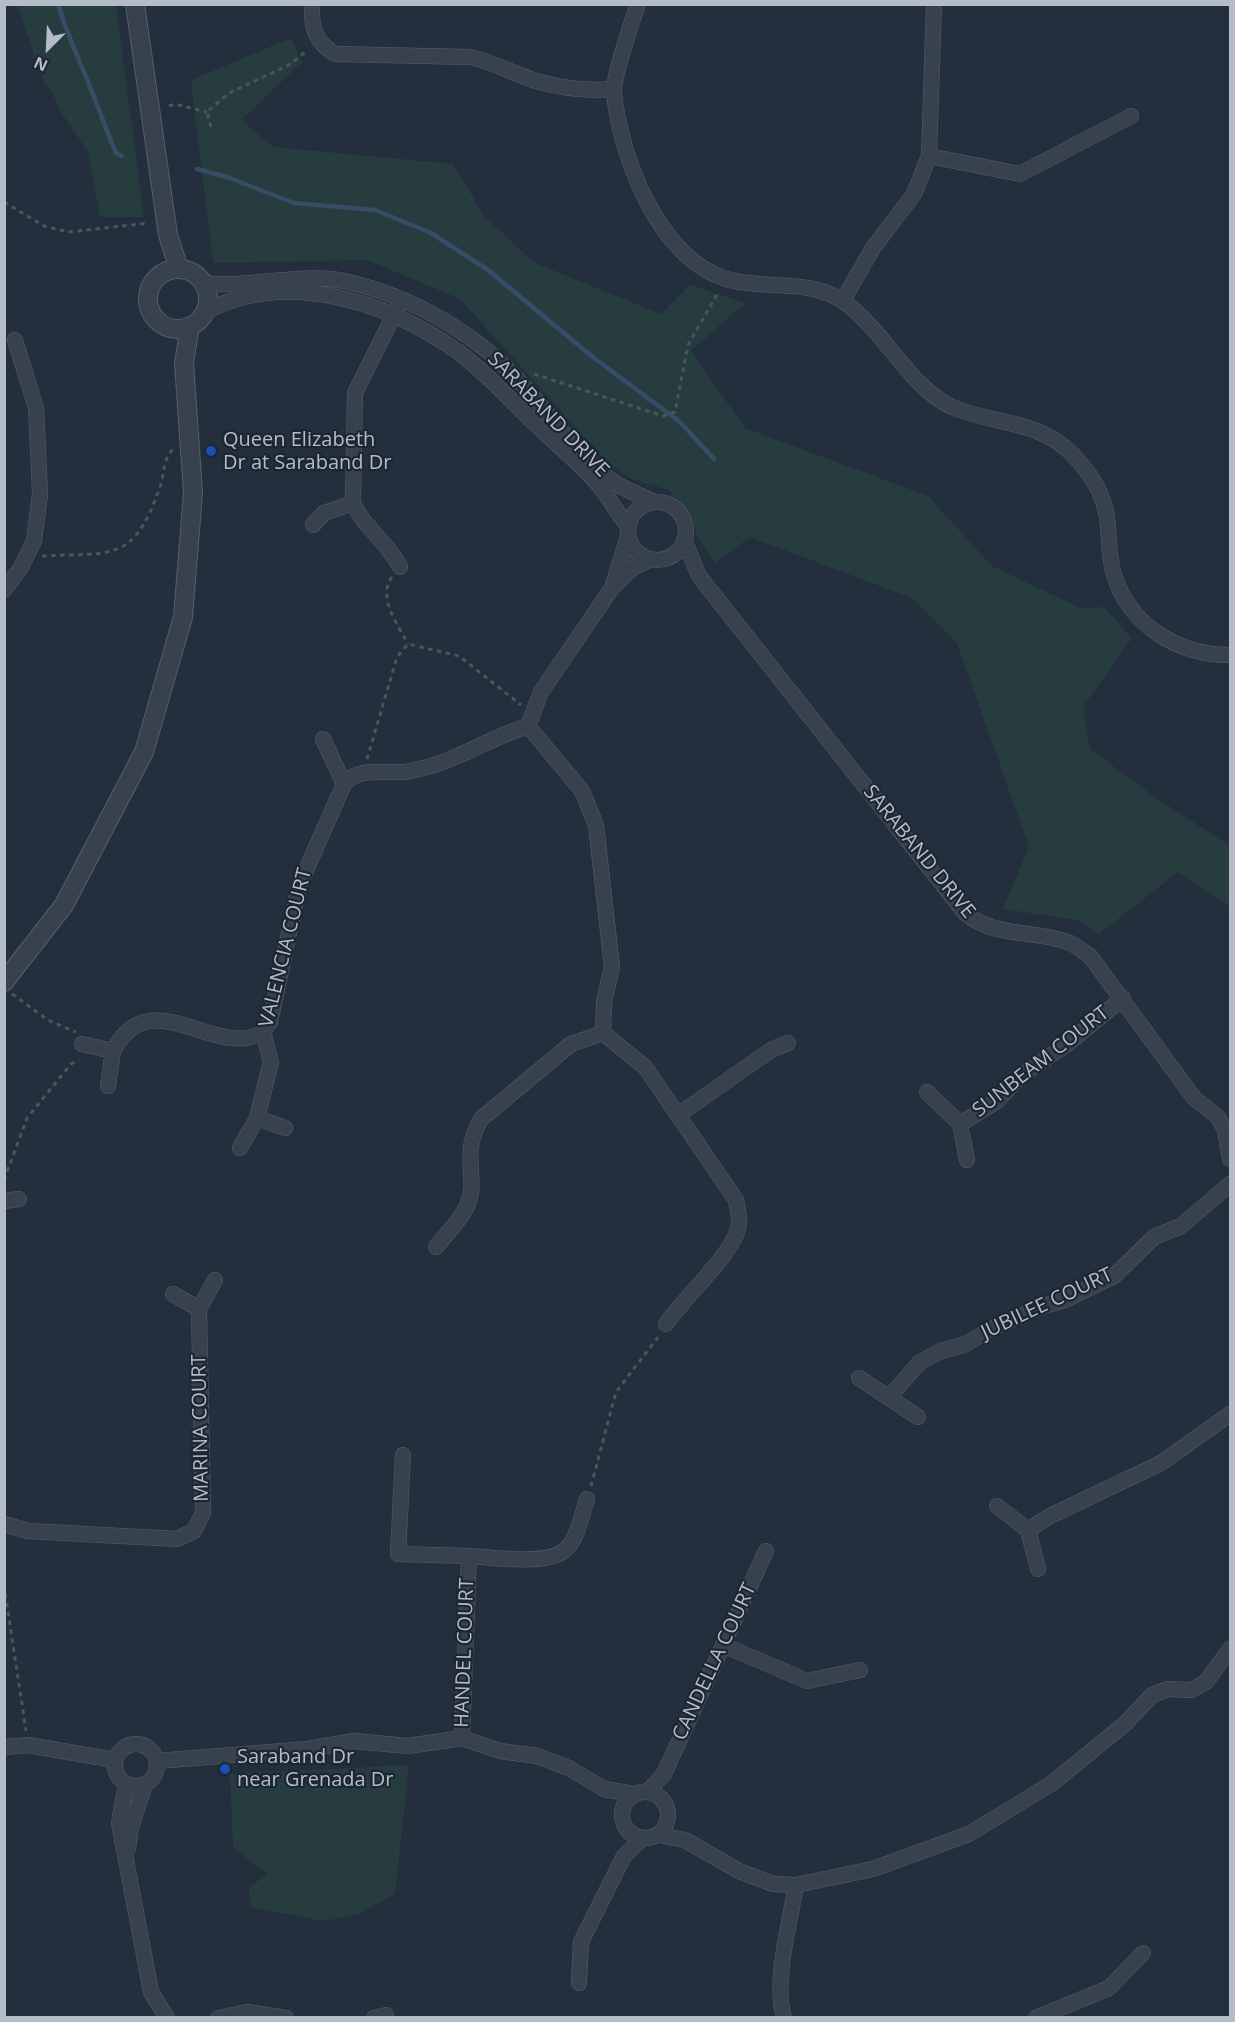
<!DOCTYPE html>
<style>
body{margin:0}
#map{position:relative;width:1235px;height:2022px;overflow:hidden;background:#242f3e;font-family:"Open Sans",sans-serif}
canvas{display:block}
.frame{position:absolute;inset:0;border:6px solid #b4bcc9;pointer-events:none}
.north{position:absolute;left:18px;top:18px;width:60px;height:60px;-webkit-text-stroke:4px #1d2633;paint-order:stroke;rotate:204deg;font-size:16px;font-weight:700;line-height:24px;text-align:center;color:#b4bcc9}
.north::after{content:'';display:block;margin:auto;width:21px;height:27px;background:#b4bcc9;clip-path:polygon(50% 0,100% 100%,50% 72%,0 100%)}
</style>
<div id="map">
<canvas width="1235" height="2022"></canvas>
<div class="frame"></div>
<div class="north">N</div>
</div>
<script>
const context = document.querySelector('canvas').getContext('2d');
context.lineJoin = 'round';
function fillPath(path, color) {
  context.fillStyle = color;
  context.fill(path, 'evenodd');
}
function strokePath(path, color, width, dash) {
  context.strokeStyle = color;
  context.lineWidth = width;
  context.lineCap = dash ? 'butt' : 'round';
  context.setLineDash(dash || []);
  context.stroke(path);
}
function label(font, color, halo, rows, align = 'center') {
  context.font = font + ' "Open Sans",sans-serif';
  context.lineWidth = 4.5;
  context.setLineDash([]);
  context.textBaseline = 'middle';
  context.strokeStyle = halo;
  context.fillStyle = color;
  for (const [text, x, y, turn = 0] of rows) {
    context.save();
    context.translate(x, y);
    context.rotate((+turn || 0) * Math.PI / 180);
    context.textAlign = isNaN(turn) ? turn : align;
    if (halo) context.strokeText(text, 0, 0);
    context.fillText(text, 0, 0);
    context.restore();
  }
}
const green = new Path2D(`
 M 17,5 L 116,5 L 144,217 L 100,217 L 88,152 L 59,109 L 52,91 L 44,83 Z
 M 291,38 L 302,62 L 241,120 L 274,147 L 453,164 L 485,217 L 535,263 L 661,314 L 690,285 L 745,303 L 691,351 L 745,428 L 928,496 L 992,566 L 1080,608 L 1104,607 L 1132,638 L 1083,707 L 1090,749 L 1155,797 L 1230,846 L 1230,906 L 1178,872 L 1099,934 L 1077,920 L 1003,909 L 1029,847 L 957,643 L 912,598 L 750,537 L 715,563 L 696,534 L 693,517 L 669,490 L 632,479 L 607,462 L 460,299 L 368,260 L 213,263 L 191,80 Z
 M 409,1765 L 395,1894 L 357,1915 L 323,1921 L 250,1907 L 249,1887 L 268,1874 L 233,1848 L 230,1774 Z`);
const stream = new Path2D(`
 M 58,4 C 65,28 74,48 83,70 C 95,97 104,125 116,153 L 122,156
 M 197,169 L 227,177 L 294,203 L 375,210 L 431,233 L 488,270 L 594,358 L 680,422 L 714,459`);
const path = new Path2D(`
 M 169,106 L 175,104 L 207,112
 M 211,127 L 207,112 L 229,93 L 289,65 L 308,50
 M 4,202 L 44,226 L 68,232 L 149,223
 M 534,374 L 663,416 L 675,412 L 688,345 L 719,291
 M 42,556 C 113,552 133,564 160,487 C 165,473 162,460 174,448
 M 392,577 C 377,597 398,625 408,644
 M 367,759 L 397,657 L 408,644 L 459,656 L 521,705
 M 12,994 L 48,1020 L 76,1032
 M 4,1180 L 27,1118 L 71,1064 L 79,1060
 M 591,1486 L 616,1392 L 659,1336
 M 4,1585 L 26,1731`);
const minor = new Path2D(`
 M 312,4 C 311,27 315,42 335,54 L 470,57 C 495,62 515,75 540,82 C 562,88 590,91 613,89
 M 638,4 C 632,21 613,78 614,92 C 620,156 658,257 726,279 C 763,290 811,278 844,302 C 884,330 909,387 952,407 C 991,424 1037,420 1069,451 C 1090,471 1106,496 1108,526 C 1109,541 1109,556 1113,571 C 1127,624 1177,655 1230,655
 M 929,156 L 1020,174 L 1131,116
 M 203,283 C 250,289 297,272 344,281 C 412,296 476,333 523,385 C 551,415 576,454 609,479 C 622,489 638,494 654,502
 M 843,300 L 873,248 L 914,194 L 929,156 L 934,4
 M 398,307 L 355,393 L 353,503 C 364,528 388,542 400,567
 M 205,312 C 286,269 386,301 457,351 C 484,371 507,396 530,419 C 552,440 576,460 596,482 C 608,496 617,512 628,527
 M628 531a29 29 0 1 1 58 0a29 29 0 1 1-58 0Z
 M 313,525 L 324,513 L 353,503
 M 684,540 L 699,576 L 965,913 C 996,939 1035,929 1070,943 C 1077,946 1084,952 1090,956 L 1194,1098 L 1218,1117 L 1225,1130 L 1230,1159
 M 613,585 L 628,536
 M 4,590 L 20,569 L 34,541 L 40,494 L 36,408 L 15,340
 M 323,739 L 344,784
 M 603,1033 L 645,1067 L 736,1200 C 738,1211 741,1222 737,1232 C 728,1258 684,1298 666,1324
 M 82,1044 L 113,1051 L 108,1086
 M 113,1051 C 151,979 215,1061 263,1032
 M 927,1092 L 960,1124 L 967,1160
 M 678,1115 L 771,1050 L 788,1043
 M 257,1118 L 271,1062 L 263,1032 L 270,1022 L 299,886 L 344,784 C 362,764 387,776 410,771 C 455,763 486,739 528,726 L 541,692 L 612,588 L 634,567 L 651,559
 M 960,1124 L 997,1101 L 1022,1075 L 1066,1045 L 1123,998
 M 240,1148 L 257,1118 L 285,1128
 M 4,1201 L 19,1199
 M 436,1247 C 446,1234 460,1221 467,1206 C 480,1177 459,1157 481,1119 L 571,1044 L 603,1033 L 604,1002 L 612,967 L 596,825 L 582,791 L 528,726
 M 173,1294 L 199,1309 L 215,1280
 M 859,1378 L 918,1417
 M 890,1396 L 920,1362 L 941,1351 L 966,1344 L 991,1329 L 1043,1306 L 1065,1300 L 1114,1276 L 1154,1237 L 1181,1226 L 1230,1184
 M 403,1455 L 398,1554 L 469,1556 L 462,1738
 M 997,1506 L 1028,1530 L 1038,1569
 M 4,1524 L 28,1531 L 177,1539 L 194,1531 L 203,1513 L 199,1309
 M 1028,1530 L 1050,1516 L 1161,1463 L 1230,1414
 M 469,1556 C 492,1557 547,1566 565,1550 C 578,1539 582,1514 587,1499
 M 723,1645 L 807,1681 L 860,1670
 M115 1765a21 21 0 1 1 42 0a21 21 0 1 1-42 0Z
 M 4,1747 L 28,1745 L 115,1760
 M 157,1761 L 308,1749 L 354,1741 L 408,1746 L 462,1738 L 500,1751 L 537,1756 L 569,1768 L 604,1789 L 634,1794
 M 126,1784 L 119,1823 L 151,1992 L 167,2018
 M622 1815a23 23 0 1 1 46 0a23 23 0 1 1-46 0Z
 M 647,1792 L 664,1774 L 766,1551
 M 659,1835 L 685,1840 L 739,1871 L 773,1884 L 796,1885 L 873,1869 L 969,1834 L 1051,1784 L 1126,1723 L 1152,1695 L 1168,1689 L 1191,1690 L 1206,1682 L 1230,1649
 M 128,1848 L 131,1827 L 145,1785
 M 579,1983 L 581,1942 L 624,1856 L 642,1839
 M 218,2018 L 247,2012 L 286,2018
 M 374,2018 L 386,2015
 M 784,2018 C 773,1981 790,1923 796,1885
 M 1036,2018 L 1109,1988 L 1143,1953`);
const tertiary = new Path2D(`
 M 135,4 L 168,235 L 179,269
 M148 299a30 30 0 1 1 60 0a30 30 0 1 1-60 0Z
 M 4,982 L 64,905 L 144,752 L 183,617 L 193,493 L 184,363 L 190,326`);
const markers = [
 [211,451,6,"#1a4fb4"],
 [225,1769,6,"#1a4fb4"]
];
const streetNames = [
 ["SARABAND DRIVE",548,415,46],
 ["SARABAND DRIVE",919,852,51],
 ["VALENCIA COURT",286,948,-76],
 ["SUNBEAM COURT",1041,1062,-38],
 ["JUBILEE COURT",1047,1304,-25],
 ["MARINA COURT",201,1428,-91],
 ["HANDEL COURT",465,1653,-88],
 ["CANDELLA COURT",715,1662,-65]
];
const poiNames = [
 ["Queen Elizabeth",223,440],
 ["Dr at Saraband Dr",223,463],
 ["Saraband Dr",237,1757],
 ["near Grenada Dr",237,1780]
];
fillPath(green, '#263c3f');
strokePath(stream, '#394c67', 4.5);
strokePath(minor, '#565f6c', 16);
strokePath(tertiary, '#565f6c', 20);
strokePath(path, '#44595c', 3, [4.5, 4.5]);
strokePath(minor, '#38414e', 15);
strokePath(tertiary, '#38414e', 18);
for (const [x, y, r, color] of markers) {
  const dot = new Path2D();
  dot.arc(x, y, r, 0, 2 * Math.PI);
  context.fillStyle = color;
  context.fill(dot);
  strokePath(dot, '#1d2633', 2);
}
label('20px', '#b4bcc9', '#1d2633', streetNames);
label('20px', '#b4bcc9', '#1d2633', poiNames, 'left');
</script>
